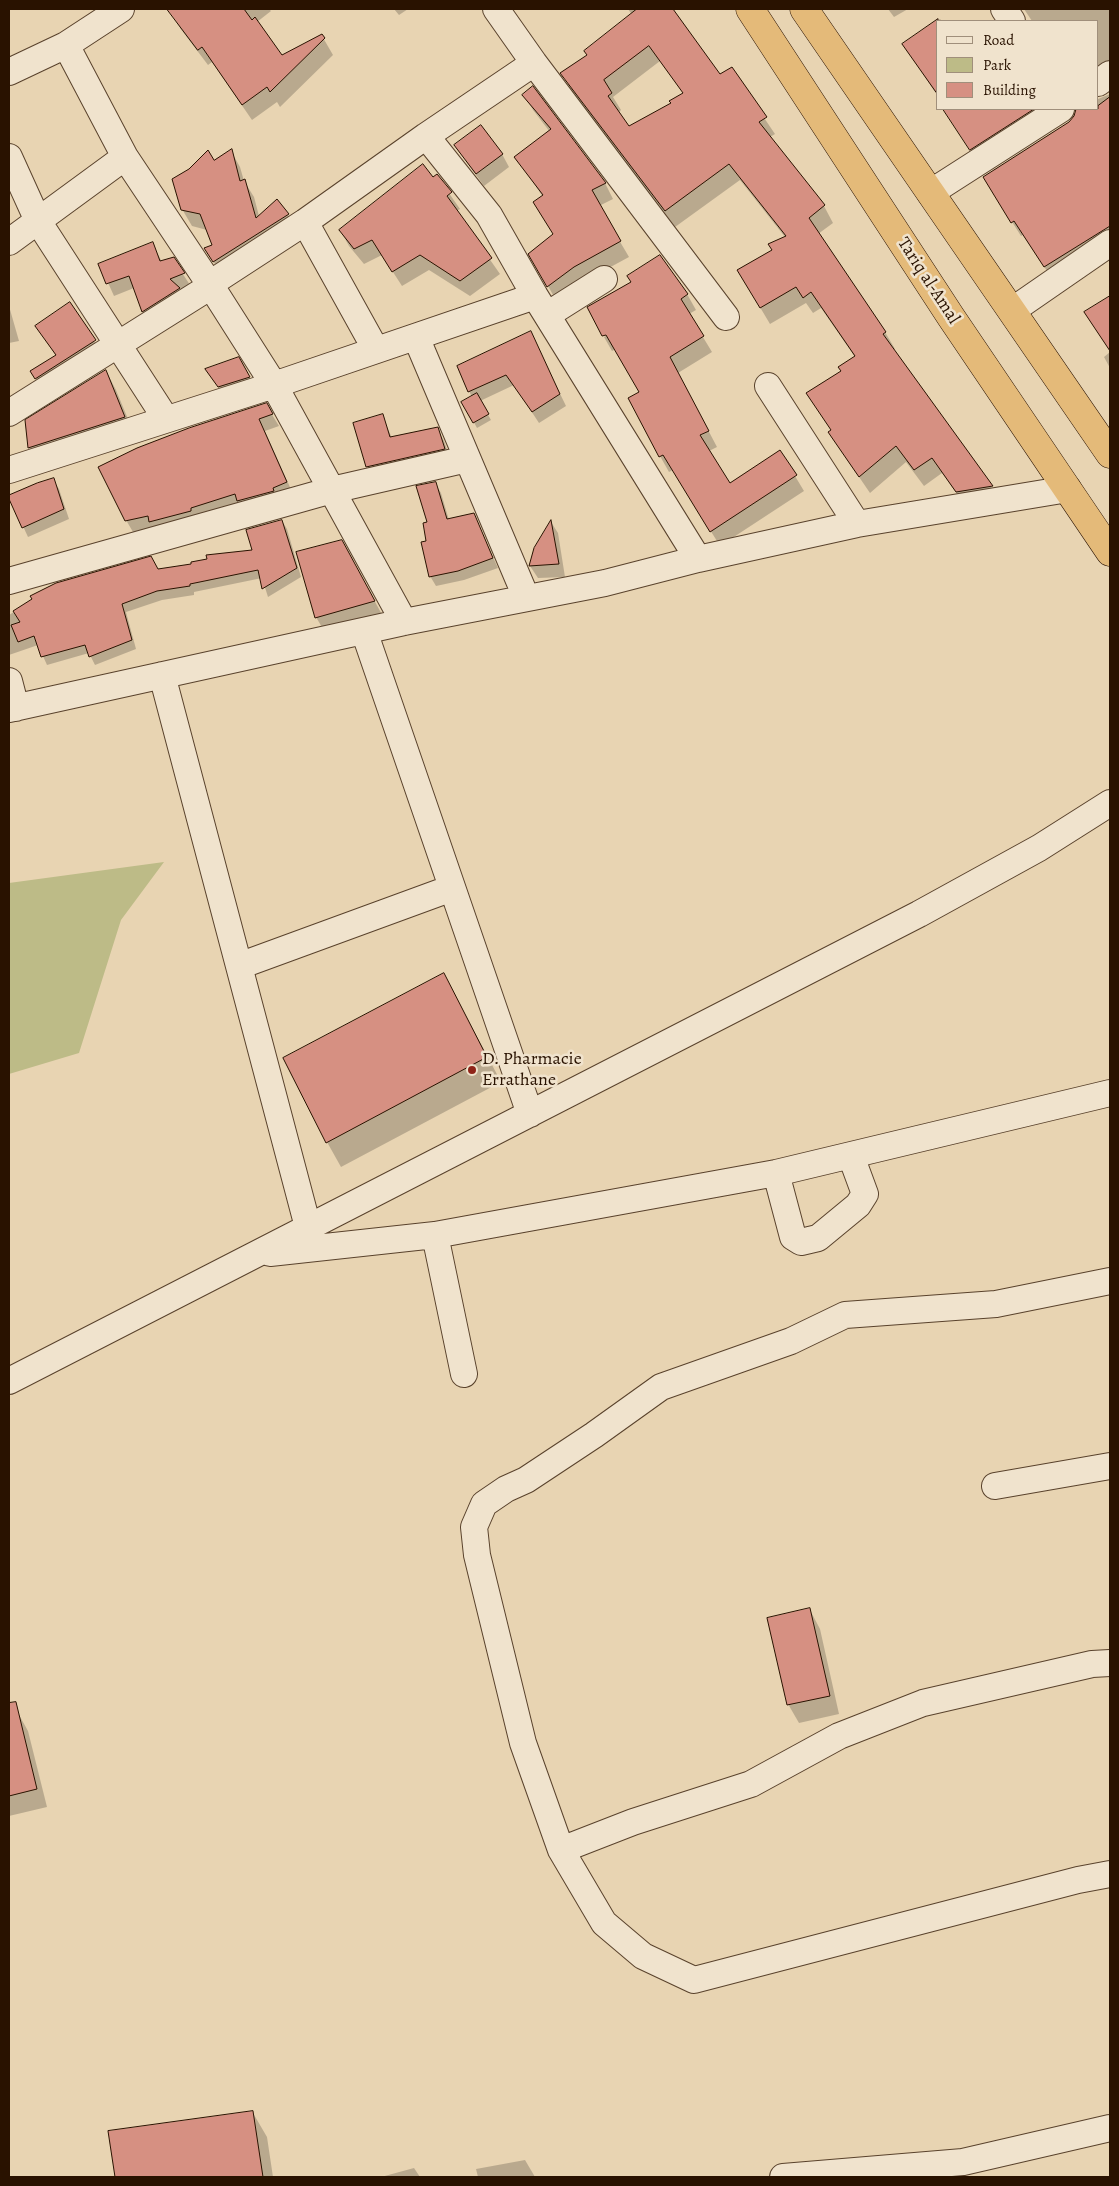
<!DOCTYPE html>
<style>
body{margin:0}
#map{position:relative;width:1119px;height:2186px;overflow:hidden;background:#e8d4b2;font-family:Alegreya,serif}
canvas{display:block}
.frame{position:absolute;inset:0;border:10px solid #291200;pointer-events:none}
.legend{position:absolute;left:936px;top:20px;width:162px;height:90px;box-sizing:border-box;background:#f0e3cd;border:1px solid #a08f7b;margin:0;padding:6px 9px;list-style:none;font-size:15px;color:#291200}
.legend li{display:flex;align-items:center;gap:10px;height:25px}
.legend b{width:25px;border:1px solid #a08f7b}
</style>
<div id="map">
<canvas width="1119" height="2186"></canvas>
<div class="frame"></div>
<ul class="legend">
<li><b style="height:6px;background:#f0e3cd"></b>Road</li>
<li><b style="height:14px;background:#bdbb87"></b>Park</li>
<li><b style="height:14px;background:#d69082"></b>Building</li>
</ul>
</div>
<script>
const context = document.querySelector('canvas').getContext('2d');
context.lineJoin = 'round';
function fillPath(path, color) {
  context.fillStyle = color;
  context.fill(path, 'evenodd');
}
function strokePath(path, color, width, dash) {
  context.strokeStyle = color;
  context.lineWidth = width;
  context.lineCap = dash ? 'butt' : 'round';
  context.setLineDash(dash || []);
  context.stroke(path);
}
function label(font, color, halo, rows, align = 'center') {
  context.font = font + ' Alegreya,serif';
  context.lineWidth = 5;
  context.setLineDash([]);
  context.textBaseline = 'middle';
  context.strokeStyle = halo;
  context.fillStyle = color;
  for (const [text, x, y, turn = 0] of rows) {
    context.save();
    context.translate(x, y);
    context.rotate((+turn || 0) * Math.PI / 180);
    context.textAlign = isNaN(turn) ? turn : align;
    if (halo) context.strokeText(text, 0, 0);
    context.fillText(text, 0, 0);
    context.restore();
  }
}
const green = new Path2D(`
 M 164,862 L 121,920 L 79,1053 L 9,1074 L 9,883 Z`);
const shadow = new Path2D(`
 M 176,9 L 269,9 L 271,11 L 257,22 L 282,57 L 322,36 L 333,55 L 280,107 L 277,102 L 252,120 L 212,62 L 208,65 L 180,28 L 171,12 Z
 M 394,9 L 408,9 L 399,15 Z
 M 628,9 L 671,9 L 719,75 L 731,69 L 775,134 L 770,137 L 824,206 L 833,223 L 818,234 L 885,332 L 895,349 L 893,350 L 991,487 L 1001,503 L 967,508 L 942,473 L 924,486 L 906,462 L 870,493 L 840,449 L 832,431 L 817,409 L 855,357 L 821,308 L 813,313 L 806,303 L 770,324 L 748,287 L 785,237 L 740,180 L 675,227 L 571,90 L 562,73 L 588,55 L 633,16 ZM 660,61 L 684,94 L 673,104 L 628,128 L 618,113 L 621,110 L 613,97 Z
 M 888,9 L 908,9 L 894,17 Z
 M 1024,9 L 1110,9 L 1110,77 L 1098,85 L 1098,21 L 1032,21 Z
 M 940,19 L 942,21 L 938,21 L 938,90 L 935,92 L 903,44 Z
 M 1110,94 L 1110,244 L 1053,280 L 1023,235 L 1021,236 L 993,192 L 1070,122 L 1075,117 L 1077,110 L 1073,109 L 1098,109 L 1098,99 Z
 M 524,95 L 605,183 L 613,199 L 599,206 L 629,257 L 583,282 L 557,302 L 530,254 L 554,235 L 543,197 L 516,157 L 550,132 L 533,110 Z
 M 955,109 L 1067,109 L 979,163 L 947,114 Z
 M 455,146 L 502,154 L 509,167 L 484,186 Z
 M 231,151 L 240,167 L 244,181 L 254,197 L 259,216 L 277,201 L 288,215 L 298,231 L 223,278 L 206,249 L 214,246 L 207,230 L 192,226 L 182,209 L 214,162 Z
 M 437,176 L 460,209 L 456,211 L 500,274 L 470,296 L 429,270 L 402,286 L 382,255 L 364,264 L 349,246 L 340,230 Z
 M 152,243 L 162,262 L 173,259 L 190,285 L 179,290 L 185,300 L 149,323 L 143,311 L 134,288 L 114,296 L 100,265 Z
 M 687,294 L 696,310 L 689,314 L 712,352 L 678,373 L 717,447 L 709,451 L 730,485 L 795,476 L 804,491 L 720,546 L 673,470 L 669,472 L 660,456 L 641,393 L 616,349 L 612,351 L 604,337 Z
 M 1110,297 L 1110,351 L 1086,313 Z
 M 69,304 L 102,353 L 43,390 L 32,371 L 56,356 L 44,338 Z
 M 9,306 L 19,341 L 9,343 Z
 M 530,332 L 566,406 L 539,423 L 514,385 L 480,401 L 491,420 L 477,428 L 463,402 L 472,397 L 469,391 Z
 M 1110,352 L 1110,368 L 1104,357 Z
 M 238,359 L 256,390 L 226,399 L 206,369 Z
 M 106,371 L 116,390 L 135,436 L 40,466 L 29,448 L 27,421 Z
 M 266,405 L 279,426 L 265,431 L 293,494 L 133,532 L 126,520 Z
 M 382,416 L 392,438 L 437,429 L 444,441 L 451,461 L 375,479 L 367,466 Z
 M 53,480 L 59,489 L 69,519 L 28,537 L 9,496 L 37,484 Z
 M 435,483 L 441,493 L 449,520 L 474,515 L 498,568 L 464,580 L 436,586 L 430,576 L 428,542 Z
 M 282,521 L 287,529 L 301,577 L 268,597 L 262,578 L 194,592 L 194,595 L 162,600 L 126,612 L 136,649 L 95,665 L 89,653 L 47,665 L 38,645 L 9,655 L 9,615 L 33,600 L 254,551 Z
 M 551,522 L 558,533 L 565,577 L 538,578 L 530,566 Z
 M 352,560 L 385,620 L 327,636 L 316,617 Z
 M 444,974 L 501,1082 L 341,1167 L 327,1142 Z
 M 810,1610 L 820,1629 L 839,1714 L 799,1723 L 788,1704 Z
 M 18,1713 L 28,1731 L 47,1807 L 9,1816 L 9,1715 Z
 M 253,2113 L 267,2137 L 273,2177 L 116,2177 L 110,2132 Z
 M 525,2160 L 535,2177 L 478,2177 L 476,2169 Z
 M 414,2168 L 420,2177 L 381,2177 Z`);
const building = new Path2D(`
 M 167,9 L 244,9 L 252,20 L 255,17 L 282,55 L 322,34 L 325,38 L 270,92 L 267,87 L 242,105 L 202,47 L 198,50 Z
 M 637,9 L 673,9 L 720,74 L 732,67 L 767,117 L 759,122 L 825,205 L 809,218 L 886,332 L 883,334 L 993,486 L 956,492 L 932,458 L 914,470 L 896,446 L 859,477 L 828,432 L 831,430 L 806,393 L 841,371 L 838,367 L 855,356 L 811,292 L 803,298 L 796,287 L 760,308 L 737,270 L 772,250 L 768,244 L 786,236 L 729,164 L 665,211 L 560,73 L 587,55 L 584,51 ZM 649,46 L 683,93 L 669,101 L 671,103 L 629,126 L 608,96 L 612,93 L 604,80 Z
 M 938,19 L 938,95 L 902,44 Z
 M 533,86 L 606,183 L 592,190 L 621,241 L 574,267 L 547,287 L 528,254 L 553,234 L 533,202 L 543,195 L 514,157 L 551,129 L 522,95 Z
 M 1110,97 L 1110,226 L 1044,267 L 1014,221 L 1011,223 L 983,177 L 1069,122 L 1074,116 L 1076,109 L 1098,109 L 1098,106 Z
 M 943,109 L 1034,109 L 970,150 Z
 M 481,125 L 503,154 L 476,174 L 454,145 Z
 M 232,149 L 240,181 L 245,179 L 256,218 L 277,199 L 289,214 L 213,262 L 204,248 L 212,245 L 200,214 L 181,210 L 172,179 L 189,169 L 208,150 L 214,160 Z
 M 423,164 L 433,177 L 437,174 L 452,192 L 447,196 L 492,258 L 460,281 L 420,255 L 392,272 L 372,240 L 354,249 L 339,230 Z
 M 153,242 L 160,261 L 174,257 L 185,273 L 170,279 L 180,288 L 142,312 L 129,276 L 106,284 L 98,264 Z
 M 660,255 L 688,294 L 681,299 L 704,336 L 670,357 L 709,431 L 700,435 L 730,483 L 780,450 L 797,475 L 710,532 L 663,455 L 659,457 L 628,398 L 639,392 L 606,335 L 602,336 L 587,307 L 631,282 L 627,276 Z
 M 1110,296 L 1110,351 L 1084,312 Z
 M 70,302 L 96,340 L 35,379 L 30,371 L 56,355 L 35,326 Z
 M 531,331 L 560,394 L 532,412 L 506,375 L 468,392 L 457,366 Z
 M 239,357 L 250,377 L 218,387 L 205,369 Z
 M 106,370 L 125,417 L 28,448 L 25,420 Z
 M 477,393 L 489,414 L 473,423 L 461,402 Z
 M 267,403 L 273,414 L 259,419 L 287,482 L 273,488 L 274,491 L 237,501 L 235,494 L 191,508 L 191,511 L 149,522 L 148,516 L 125,521 L 98,467 L 137,448 L 189,428 Z
 M 383,414 L 390,437 L 438,427 L 445,449 L 366,467 L 353,423 Z
 M 54,478 L 64,509 L 22,528 L 9,499 L 9,495 L 37,483 Z
 M 436,482 L 447,519 L 474,513 L 493,558 L 458,571 L 429,577 L 421,542 L 426,541 L 423,523 L 427,522 L 416,486 Z
 M 282,520 L 297,568 L 262,589 L 258,570 L 190,584 L 190,586 L 157,591 L 122,604 L 132,640 L 89,657 L 85,645 L 41,657 L 34,636 L 18,642 L 11,625 L 20,622 L 13,611 L 32,599 L 30,596 L 56,583 L 151,556 L 158,569 L 191,564 L 191,562 L 207,559 L 206,555 L 252,550 L 246,530 Z
 M 551,520 L 559,564 L 529,566 L 534,548 Z
 M 342,540 L 375,601 L 315,618 L 296,552 Z
 M 444,973 L 487,1057 L 326,1143 L 283,1058 Z
 M 810,1608 L 830,1696 L 787,1705 L 767,1618 Z
 M 16,1702 L 37,1789 L 9,1796 L 9,1703 Z
 M 253,2111 L 263,2177 L 115,2177 L 108,2131 Z`);
const minor = new Path2D(`
 M 496,9 L 534,63 L 726,317
 M 1004,9 L 1012,21
 M 9,72 L 66,45 L 121,9
 M 1098,83 L 1110,74
 M 426,136 L 489,215 L 535,296 L 698,559
 M 9,157 L 38,221 L 166,419
 M 930,193 L 1061,109
 M 305,222 L 376,350
 M 9,242 L 125,157
 M 1013,310 L 1110,243
 M 547,315 L 604,279
 M 416,337 L 526,597
 M 768,386 L 857,524
 M 9,413 L 211,286 L 125,157 L 66,45
 M 9,470 L 274,385 L 535,296
 M 9,581 L 332,490 L 467,459
 M 404,622 L 274,385 L 211,286 L 219,278 L 305,222 L 426,136 L 534,63
 M 364,631 L 530,1114
 M 162,675 L 308,1227
 M 9,681 L 16,708
 M 9,709 L 404,622 L 605,583 L 698,559 L 857,524 L 1068,489
 M 239,966 L 452,888
 M 776,1173 L 793,1237 L 801,1242 L 818,1238 L 858,1205 L 865,1194 L 851,1156
 M 435,1235 L 464,1374
 M 270,1253 L 435,1235 L 776,1173 L 1110,1093
 M 1110,1281 L 996,1304 L 845,1315 L 791,1341 L 661,1387 L 594,1435 L 526,1480 L 506,1489 L 484,1504 L 474,1527 L 477,1555 L 523,1743 L 561,1850 L 604,1923 L 643,1956 L 694,1980 L 1078,1880 L 1110,1874
 M 9,1381 L 919,914 L 1039,848 L 1110,803
 M 995,1486 L 1110,1466
 M 561,1850 L 633,1822 L 751,1784 L 839,1736 L 923,1703 L 1092,1664 L 1110,1663
 M 783,2177 L 963,2162 L 1110,2128`);
const highway = new Path2D(`
 M 750,9 L 951,317 L 1110,552
 M 804,9 L 1110,454`);
const markers = [
 [472,1070,5,"#8f2418"]
];
const streetNames = [
 ["Tariq al-Amal",928,281,57]
];
const poiNames = [
 ["D. Pharmacie",482,1060],
 ["Errathane",482,1081]
];
fillPath(green, '#bdbb87');
fillPath(shadow, '#0003');
fillPath(building, '#d69082');
strokePath(building, '#291200', 1);
strokePath(minor, '#59422c', 28);
strokePath(highway, '#291200', 29);
strokePath(minor, '#f0e3cd', 26);
strokePath(highway, '#e4ba79', 28);
for (const [x, y, r, color] of markers) {
  const dot = new Path2D();
  dot.arc(x, y, r, 0, 2 * Math.PI);
  context.fillStyle = color;
  context.fill(dot);
  strokePath(dot, '#f0e3cd', 2);
}
label('18px', '#291200', '#f0e3cd', streetNames);
label('18px', '#291200', '#f0e3cd', poiNames, 'left');
</script>
